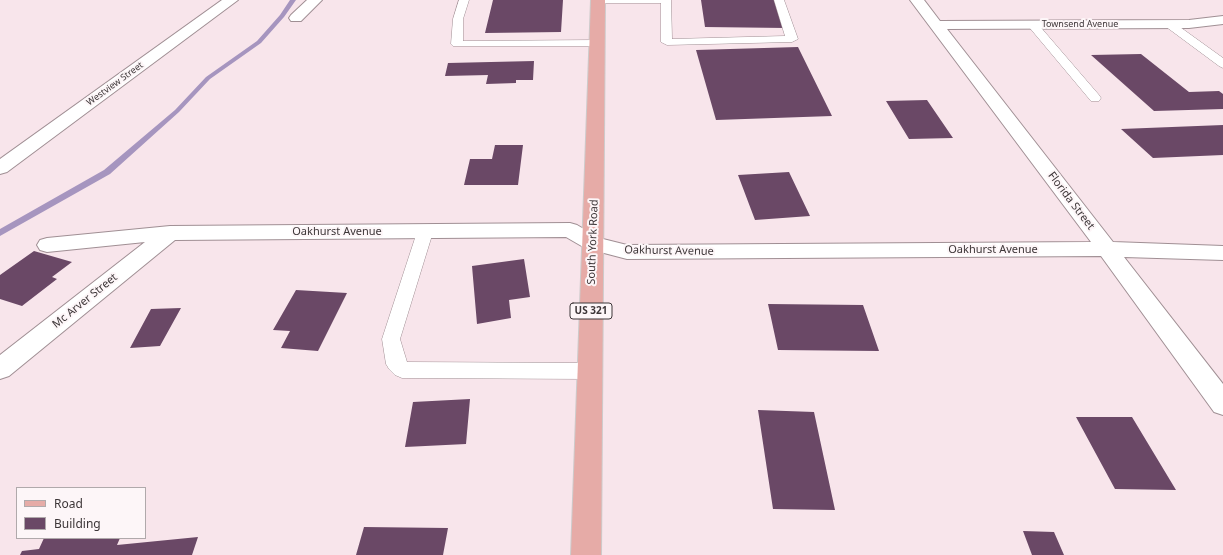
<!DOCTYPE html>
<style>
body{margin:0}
#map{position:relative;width:1223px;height:555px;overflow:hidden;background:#f8e5eb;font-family:"Noto Sans",sans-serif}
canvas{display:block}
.legend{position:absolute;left:16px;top:487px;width:130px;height:52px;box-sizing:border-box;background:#fdf6f8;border:1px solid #b0a9ab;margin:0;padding:5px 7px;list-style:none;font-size:12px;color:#3d3638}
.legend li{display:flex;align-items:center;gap:8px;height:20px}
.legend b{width:20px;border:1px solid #b0a9ab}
</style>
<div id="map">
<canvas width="1223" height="555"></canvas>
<ul class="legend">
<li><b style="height:5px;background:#e6aba7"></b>Road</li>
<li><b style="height:11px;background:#6a4866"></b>Building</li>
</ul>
</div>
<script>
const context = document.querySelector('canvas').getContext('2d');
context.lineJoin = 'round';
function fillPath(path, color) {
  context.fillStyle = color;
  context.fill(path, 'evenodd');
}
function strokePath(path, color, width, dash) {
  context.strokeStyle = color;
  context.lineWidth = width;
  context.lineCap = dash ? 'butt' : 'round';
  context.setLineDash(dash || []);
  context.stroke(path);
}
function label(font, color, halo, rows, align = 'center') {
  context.font = font + ' "Noto Sans",sans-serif';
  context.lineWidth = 4;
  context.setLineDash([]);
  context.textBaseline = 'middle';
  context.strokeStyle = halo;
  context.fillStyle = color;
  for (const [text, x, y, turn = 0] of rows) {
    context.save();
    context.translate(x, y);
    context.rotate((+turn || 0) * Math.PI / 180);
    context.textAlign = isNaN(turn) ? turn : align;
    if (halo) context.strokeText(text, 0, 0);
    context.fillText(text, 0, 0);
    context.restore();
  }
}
const stream = new Path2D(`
 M 290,0 L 296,0 L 284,17 L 261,43 L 210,79 L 179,112 L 110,174 L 0,236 L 0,229 L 104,170 L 175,110 L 206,77 L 257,41 L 280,15 Z`);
const building = new Path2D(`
 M 493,0 L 563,0 L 561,32 L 485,33 Z
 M 701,0 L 776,0 L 786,28 L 705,27 Z
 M 798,47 L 832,116 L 716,120 L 696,50 Z
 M 1141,54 L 1189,92 L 1219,91 L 1223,94 L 1223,109 L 1154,111 L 1091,55 Z
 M 534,61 L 533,80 L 516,80 L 516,83 L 486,84 L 488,75 L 445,76 L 448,63 Z
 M 927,100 L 953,138 L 909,139 L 886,101 Z
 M 1223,125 L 1223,155 L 1153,158 L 1121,129 Z
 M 495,145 L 523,145 L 518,185 L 464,185 L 470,159 L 492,159 Z
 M 789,172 L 810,216 L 755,220 L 738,175 Z
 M 34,251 L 72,262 L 52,277 L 57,279 L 22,306 L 0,299 L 0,275 Z
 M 524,259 L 530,297 L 509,300 L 511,318 L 477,324 L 472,266 Z
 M 296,290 L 347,293 L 318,351 L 281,348 L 290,331 L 273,330 Z
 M 768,304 L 863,305 L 879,351 L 778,350 Z
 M 181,308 L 160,346 L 130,348 L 151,309 Z
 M 470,399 L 466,444 L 405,447 L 413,402 Z
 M 758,410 L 814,412 L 835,510 L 773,509 Z
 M 1076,417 L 1132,417 L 1176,490 L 1115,489 Z
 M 364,527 L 448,528 L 443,555 L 356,555 Z
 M 1023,531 L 1054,532 L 1064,555 L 1032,555 Z
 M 198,537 L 192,555 L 20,555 L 22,551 L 39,549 L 44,538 L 120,538 L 117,545 Z`);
const lane = new Path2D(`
 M 459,0 L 469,0 L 463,19 L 463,41 L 597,40 L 603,43 L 597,46 L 453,46 L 451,44 L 453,19 Z
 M 593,0 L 671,0 L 672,39 L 785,36 L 774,0 L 784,0 L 798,39 L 792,42 L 667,45 L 661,42 L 661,3 L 598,3 Z
 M 1169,21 L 1173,22 L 1223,58 L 1223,68 L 1219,66 L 1165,26 L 1164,24 L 1165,22 Z
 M 1033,22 L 1037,23 L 1099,95 L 1101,98 L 1099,101 L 1091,101 L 1029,27 L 1028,25 Z
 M 425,227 L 431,228 L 433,232 L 400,339 L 407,362 L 590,363 L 597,366 L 600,371 L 597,376 L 590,379 L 402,378 L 395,375 L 389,369 L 386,364 L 382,339 L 417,232 L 419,228 Z`);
const street = new Path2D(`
 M 222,0 L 238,0 L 7,172 L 0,174 L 0,159 Z
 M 307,0 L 322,0 L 301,21 L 291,21 L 289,18 L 291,15 Z
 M 910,0 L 924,0 L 940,21 L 1189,20 L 1223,16 L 1223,24 L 1189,28 L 947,29 L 1113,242 L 1223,246 L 1223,260 L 1124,257 L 1223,384 L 1223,415 L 1214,412 L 1101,256 L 627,259 L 585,248 L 566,237 L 175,240 L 9,376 L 0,379 L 0,355 L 145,242 L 47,252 L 40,250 L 37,245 L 40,240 L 47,238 L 170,226 L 570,223 L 577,225 L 599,238 L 627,245 L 1091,242 Z`);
const primary = new Path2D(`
 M 591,0 L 605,0 L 601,555 L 571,555 Z`);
const farStreetnames = [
 ["Townsend Avenue",1080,24],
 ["Westview Street",115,84,-36]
];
const shields = [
 [591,311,42]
];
const shieldNames = [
 ["US 321",591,311]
];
const streetNames = [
 ["Florida Street",1071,201,53],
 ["Oakhurst Avenue",337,232],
 ["South York Road",593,242,-88],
 ["Oakhurst Avenue",993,250],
 ["Oakhurst Avenue",669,251,1],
 ["Mc Arver Street",85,301,-39]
];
fillPath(stream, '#a695bf');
fillPath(building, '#6a4866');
strokePath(lane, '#a08f94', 1);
strokePath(street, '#a08f94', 2);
strokePath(primary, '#cdcbcb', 2);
fillPath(lane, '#fff');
fillPath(street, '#fff');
fillPath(primary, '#e6aba7');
label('9px', '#3d3638', '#fdf6f8', farStreetnames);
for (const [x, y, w] of shields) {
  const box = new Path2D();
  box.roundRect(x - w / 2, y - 8, w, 16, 3);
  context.fillStyle = '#fdf6f8';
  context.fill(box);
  strokePath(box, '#3d3638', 1);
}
label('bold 10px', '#3d3638', null, shieldNames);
label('11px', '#3d3638', '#fdf6f8', streetNames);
</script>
